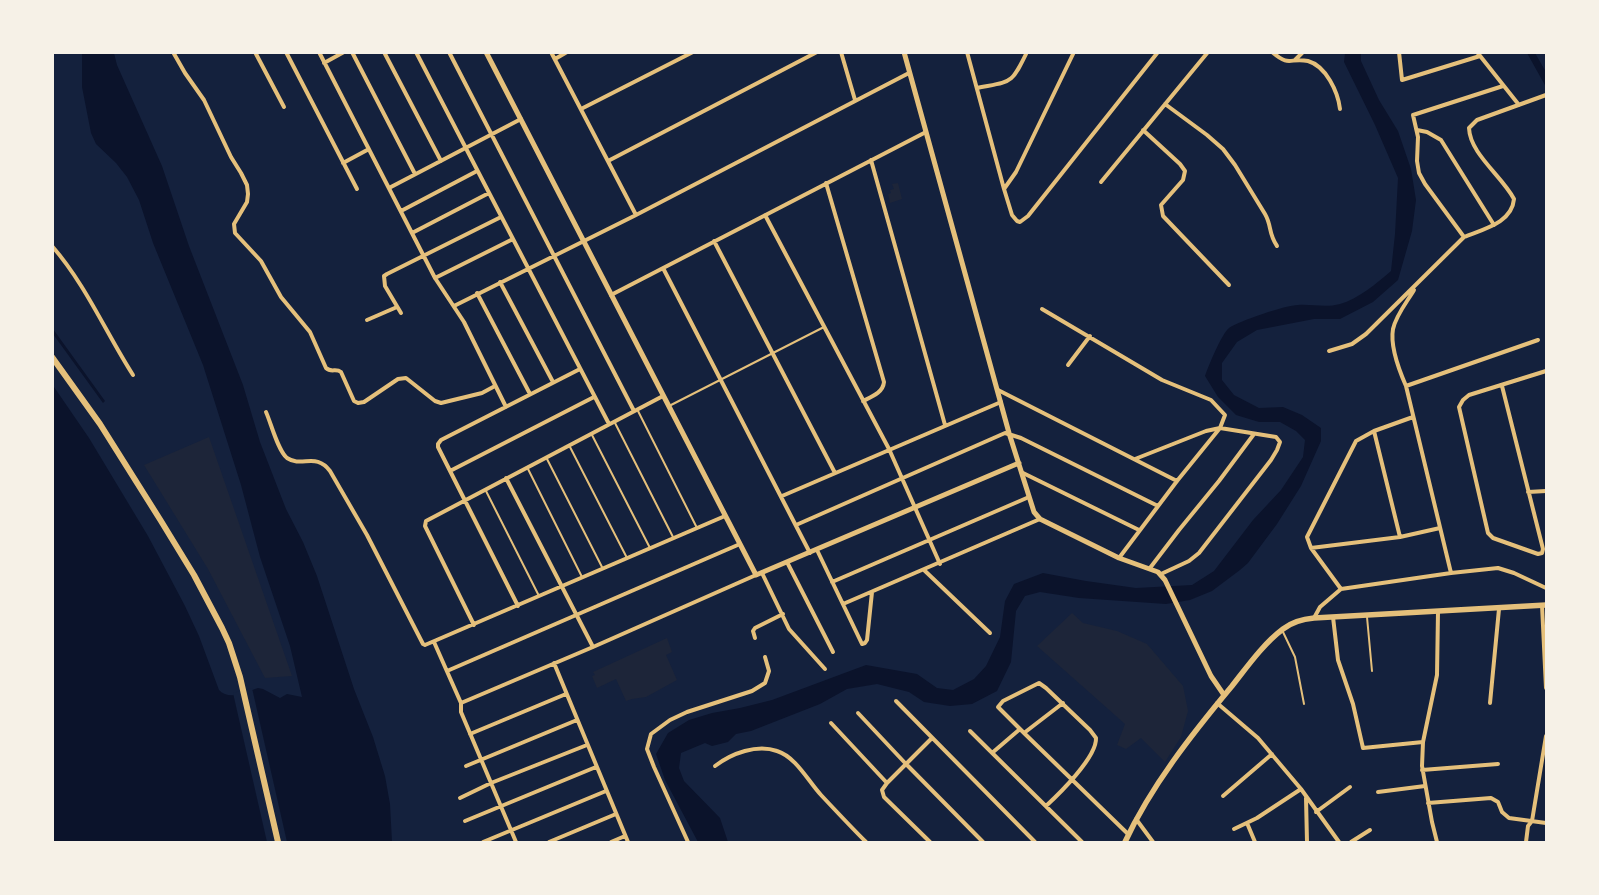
<!DOCTYPE html>
<style>
body{margin:0}
#map{position:relative;width:1599px;height:895px;overflow:hidden;background:#14213d;font-family:"DejaVu Sans",sans-serif}
canvas{display:block}
.frame{position:absolute;inset:0;border:54px solid #f6f1e7;pointer-events:none}
</style>
<div id="map">
<canvas width="1599" height="895"></canvas>
<div class="frame"></div>
</div>
<script>
const context = document.querySelector('canvas').getContext('2d');
context.lineJoin = 'round';
function fillPath(path, color) {
  context.fillStyle = color;
  context.fill(path, 'evenodd');
}
function strokePath(path, color, width, dash) {
  context.strokeStyle = color;
  context.lineWidth = width;
  context.lineCap = dash ? 'butt' : 'round';
  context.setLineDash(dash || []);
  context.stroke(path);
}
const green = new Path2D(`
 M 898,183 L 902,199 L 890,203 L 888,194 L 891,193 L 890,190 L 894,189 L 892,184 Z
 M 209,437 L 292,676 L 265,678 L 208,569 L 144,465 Z
 M 1072,613 L 1083,623 L 1117,631 L 1147,644 L 1183,686 L 1188,711 L 1181,737 L 1165,762 L 1141,738 L 1126,749 L 1117,745 L 1125,724 L 1037,646 Z
 M 667,638 L 672,652 L 666,655 L 677,680 L 646,697 L 632,699 L 626,701 L 616,679 L 597,688 L 592,676 L 595,675 L 593,672 Z`);
const water = new Path2D(`
 M 82,53 L 114,53 L 117,65 L 162,166 L 189,246 L 243,385 L 260,442 L 286,509 L 303,542 L 317,576 L 354,689 L 373,737 L 385,776 L 390,804 L 392,842 L 53,842 L 52,384 L 89,438 L 148,536 L 185,606 L 199,636 L 219,690 C 229,701 246,692 258,688 L 263,689 L 280,698 L 287,694 L 302,697 L 290,646 L 260,557 L 241,485 L 203,365 L 153,243 L 139,200 L 127,177 L 116,163 L 96,144 L 91,133 L 82,87 Z
 M 1345,53 L 1361,53 L 1361,61 L 1379,100 L 1398,131 L 1411,169 L 1416,200 L 1412,231 L 1398,280 L 1373,302 L 1340,319 L 1314,319 L 1257,330 L 1237,342 L 1222,363 L 1222,380 L 1234,395 L 1259,408 L 1283,407 L 1302,415 L 1321,428 L 1321,441 L 1301,486 L 1277,524 L 1248,563 L 1240,570 L 1212,591 L 1190,600 L 1166,604 L 1079,598 L 1040,592 L 1025,596 L 1016,611 L 1011,662 L 997,691 L 972,704 L 950,706 L 924,702 L 909,692 L 877,684 L 847,689 L 820,704 L 751,731 L 736,734 L 728,742 L 712,746 L 705,743 L 681,753 L 679,768 L 684,781 L 720,818 L 728,842 L 698,842 L 665,780 L 656,754 L 668,733 L 689,720 L 712,713 L 740,708 L 772,700 L 866,665 L 917,674 L 937,688 L 953,690 L 974,679 L 986,666 L 1000,637 L 1005,601 L 1014,584 L 1043,573 L 1086,581 L 1136,588 L 1192,585 L 1214,571 L 1253,520 L 1281,490 L 1303,457 L 1305,440 L 1296,431 L 1280,422 L 1259,422 L 1236,415 L 1218,397 L 1205,376 C 1209,365 1221,335 1229,328 C 1239,321 1286,305 1298,305 C 1312,304 1326,308 1340,304 C 1358,299 1377,283 1391,271 L 1395,234 L 1398,178 L 1375,125 L 1344,62 Z
 M 1527,53 L 1535,53 L 1546,72 L 1546,87 Z
 M 53,329 L 105,401 L 103,403 L 53,334 Z`);
const pier = new Path2D(`
 M 252,688 L 287,842 L 267,842 L 233,693 Z`);
const service = new Path2D(`
 M 671,405 L 824,327
 M 637,409 L 697,528
 M 614,421 L 673,537
 M 592,435 L 650,548
 M 570,447 L 627,558
 M 546,457 L 603,569
 M 527,467 L 582,577
 M 486,491 L 539,596
 M 1367,617 L 1372,671
 M 1283,632 L 1295,657 L 1304,704`);
const minor = new Path2D(`
 M 173,52 L 185,73 L 204,100 L 231,157 L 241,173 L 247,185 L 248,194 L 247,202 L 234,224 L 235,233 L 261,261 L 281,297 L 310,332 L 326,368 C 331,373 336,368 341,372 L 354,401 L 358,403 L 364,402 L 398,379 L 406,378 L 435,401 L 441,403 L 482,393 L 495,386
 M 255,52 L 284,107
 M 286,52 L 357,189
 M 319,52 L 435,278 L 464,322 L 506,407
 M 352,52 L 415,174
 M 384,52 L 441,161
 M 416,52 L 609,424
 M 449,52 L 634,411
 M 551,52 L 636,215
 M 841,52 L 855,100
 M 967,52 L 1004,189 L 1012,215 L 1017,221 L 1020,222 L 1028,216 L 1158,52
 M 1272,52 C 1291,68 1289,57 1308,61 C 1326,66 1338,92 1340,109
 M 1399,52 L 1402,80 L 1480,56
 M 1477,52 L 1519,105
 M 555,59 L 567,52
 M 1295,60 L 1303,52
 M 324,63 L 344,52
 M 977,88 C 1012,81 1011,85 1027,52
 M 1165,104 L 1207,135 L 1223,149 L 1235,165 L 1265,214 C 1272,226 1268,233 1277,246
 M 581,109 L 693,52
 M 1143,130 L 1180,164 L 1185,171 L 1183,180 L 1161,205 L 1163,216 L 1229,285
 M 1417,130 L 1427,132 L 1441,140 L 1494,225
 M 871,160 L 945,425
 M 608,161 L 817,52
 M 343,163 L 369,149
 M 1101,182 L 1208,52
 M 826,183 L 884,382 C 883,393 871,397 863,401
 M 389,188 L 521,119
 M 1004,189 L 1016,172 L 1074,52
 M 401,211 L 477,171
 M 765,215 L 889,449 L 940,564
 M 412,233 L 489,193
 M 1464,237 C 1483,229 1512,223 1514,199 C 1502,176 1470,154 1469,128 L 1477,120 L 1546,95
 M 714,241 L 835,473
 M 52,246 C 86,285 106,333 133,375
 M 663,268 L 810,553
 M 435,278 L 513,239
 M 500,282 L 553,382
 M 1414,290 C 1407,302 1396,315 1393,329 C 1390,346 1399,370 1406,386 L 1451,573
 M 477,293 L 530,394
 M 611,295 L 926,132
 M 454,306 L 636,215 L 909,73
 M 1042,309 L 1162,380 L 1211,400 L 1225,415 L 1220,428 L 1177,481 L 1119,558
 M 401,313 L 385,286 L 384,276 L 387,274 L 501,217
 M 367,320 L 397,307
 M 1329,351 L 1352,344 L 1366,334 L 1464,237 L 1425,184 L 1419,173 L 1417,161 L 1418,137 L 1413,115 L 1503,86
 M 1068,365 L 1090,336
 M 1406,386 L 1538,340
 M 1502,386 L 1543,549 L 1542,553 L 1538,554 L 1493,538 L 1488,533 L 1459,407 L 1463,400 L 1469,395 L 1546,371
 M 998,390 L 1177,481
 M 266,412 C 271,423 278,451 287,458 C 302,468 316,452 330,471 L 367,535 L 423,644 L 425,645 L 725,516
 M 1374,431 L 1400,537
 M 1135,459 L 1206,431 L 1220,428 L 1276,437 L 1280,442 L 1277,450 L 1271,460 L 1199,553 L 1189,561 L 1161,574
 M 450,471 L 594,397
 M 1021,472 L 1139,530
 M 506,478 L 593,647
 M 1528,492 L 1546,491
 M 782,496 L 1001,402
 M 796,525 L 1005,433 L 1021,438 L 1158,506
 M 1311,548 L 1400,537 L 1440,528
 M 817,550 L 862,644 L 865,643 L 867,640 L 872,592
 M 787,562 L 833,652
 M 1150,568 L 1179,530 L 1219,481 L 1254,434
 M 924,570 L 990,633
 M 762,573 L 789,629 L 825,669
 M 832,582 L 1029,497
 M 1341,589 L 1311,548 L 1307,537 L 1356,441 L 1374,431 L 1413,417
 M 843,604 L 1040,519
 M 1542,605 L 1546,688
 M 518,606 L 438,447 L 438,444 L 441,440 L 580,369
 M 1333,617 L 1338,660 L 1353,704 L 1363,748 L 1423,742
 M 1314,618 L 1320,607 L 1341,589 L 1451,573 L 1498,568 L 1514,573 L 1546,588
 M 474,625 L 425,526 L 426,521 L 663,396
 M 755,638 L 753,631 L 755,628 L 783,614
 M 434,642 L 461,703 L 461,712 L 516,842
 M 554,663 L 628,842
 M 447,671 L 740,544
 M 896,701 L 1035,842
 M 461,703 L 593,647 L 756,575
 M 1217,703 L 1258,738 L 1301,789 L 1339,842
 M 1490,703 L 1499,609
 M 858,713 L 906,764 L 983,842
 M 831,723 L 887,783
 M 970,731 L 1082,842
 M 1024,733 L 1063,703
 M 470,734 L 566,694
 M 992,753 L 1020,729
 M 466,766 L 577,720
 M 715,766 C 732,753 757,744 777,751 C 796,757 808,781 821,795 C 836,811 851,827 866,842
 M 1422,770 L 1498,764
 M 1378,792 L 1425,786
 M 1223,796 L 1272,754
 M 460,798 L 491,783 L 587,745
 M 1306,798 L 1307,842
 M 1428,803 L 1491,798 L 1498,802 L 1502,812 L 1509,818 L 1546,823
 M 1046,806 C 1059,794 1097,757 1096,738 L 1090,730 L 1046,688 L 1039,683 L 1003,701 L 998,707 L 1024,733 L 1128,834
 M 1316,812 L 1350,787
 M 1136,819 L 1153,842
 M 465,821 L 596,767
 M 1247,823 L 1255,842
 M 1234,829 L 1257,818 L 1301,789
 M 483,842 L 606,791
 M 549,842 L 616,814
 M 611,842 L 625,836
 M 688,842 L 654,767 L 647,749 L 651,734 L 670,720 L 687,712 L 752,691 L 765,683 L 769,671 L 765,657
 M 930,842 L 884,797 L 882,790 L 887,783 L 932,738
 M 1351,842 L 1370,830
 M 1437,842 L 1432,822 L 1422,766 L 1423,742 L 1437,675 L 1438,612
 M 1526,842 L 1528,826 L 1532,821 L 1546,736`);
const tertiary = new Path2D(`
 M 486,52 L 756,575 L 1019,463
 M 904,52 L 1009,433 L 1034,512 L 1040,519 L 1119,558 L 1158,572 L 1165,580 L 1211,676 L 1224,695`);
const secondary = new Path2D(`
 M 1125,842 C 1151,786 1192,734 1232,686 C 1247,667 1263,644 1283,629 C 1292,622 1303,619 1314,618 L 1546,605`);
const primary = new Path2D(`
 M 52,357 L 100,424 L 161,521 L 194,575 L 222,628 L 229,643 L 240,677 L 278,842`);
fillPath(green, '#1d2539');
fillPath(water, '#0b132b');
fillPath(pier, '#14213d');
strokePath(service, '#e5c07b', 2);
strokePath(minor, '#e5c07b', 4);
strokePath(tertiary, '#e5c07b', 5);
strokePath(secondary, '#e5c07b', 5.5);
strokePath(primary, '#e5c07b', 6);
</script>
